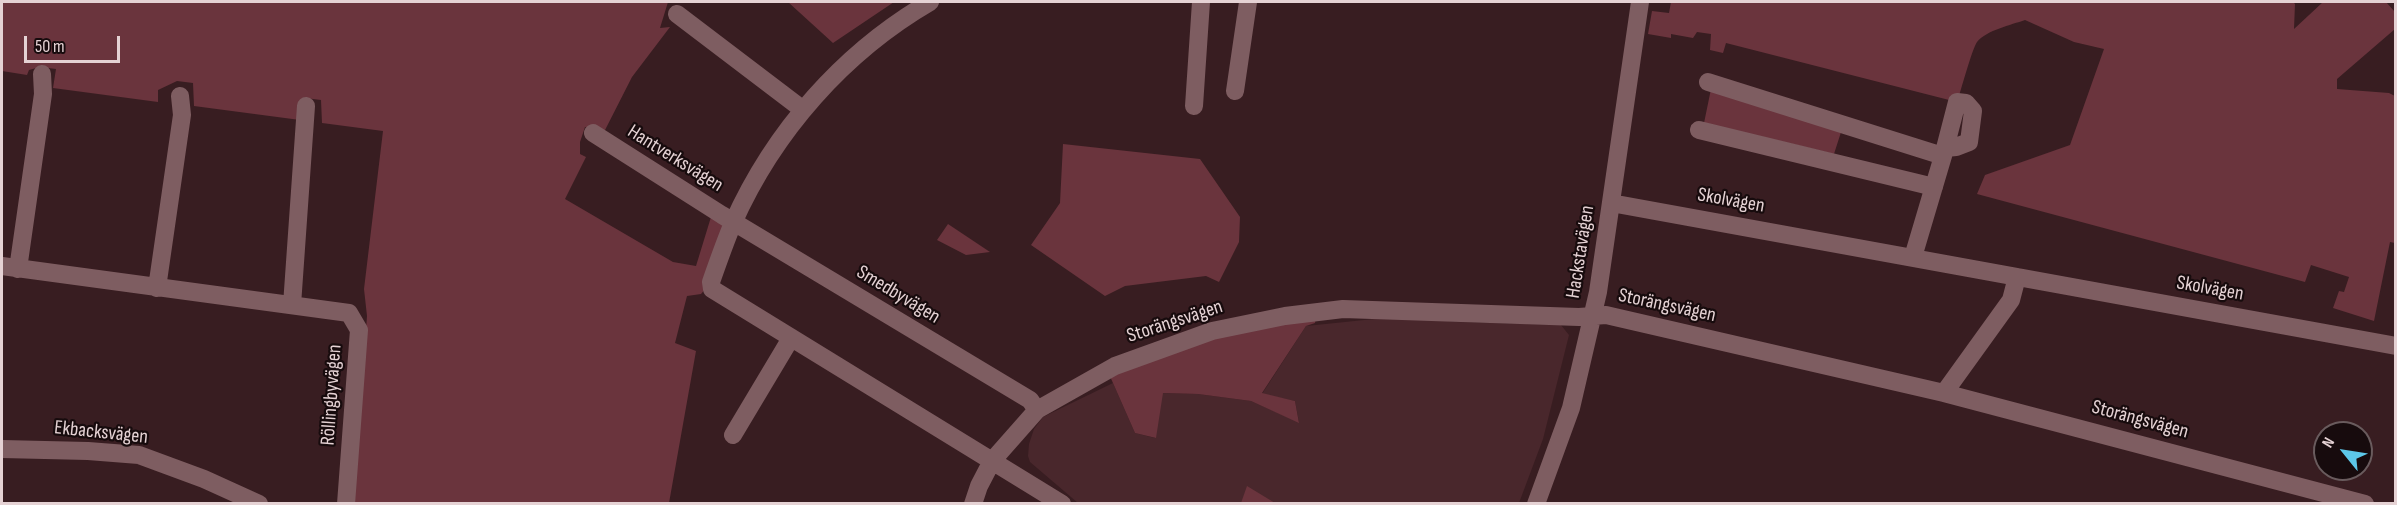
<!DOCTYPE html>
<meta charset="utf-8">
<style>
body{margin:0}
#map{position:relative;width:2397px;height:505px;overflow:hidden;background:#381d21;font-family:"Sofia Sans Condensed",sans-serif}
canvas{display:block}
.frame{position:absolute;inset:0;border:3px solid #e5d2d4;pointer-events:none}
.north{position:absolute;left:2313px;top:421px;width:60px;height:60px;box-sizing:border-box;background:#170b0d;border:2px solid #695b5d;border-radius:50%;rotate:300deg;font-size:16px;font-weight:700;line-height:24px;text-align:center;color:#e5d2d4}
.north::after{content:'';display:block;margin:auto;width:21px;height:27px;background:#5dc7e8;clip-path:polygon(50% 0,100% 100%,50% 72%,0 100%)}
.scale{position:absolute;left:24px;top:36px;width:96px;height:27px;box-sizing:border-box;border:3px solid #e5d2d4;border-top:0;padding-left:8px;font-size:18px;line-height:21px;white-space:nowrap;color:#e5d2d4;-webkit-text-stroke:4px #170b0d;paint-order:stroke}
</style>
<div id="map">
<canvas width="2397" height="505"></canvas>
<div class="frame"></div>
<div class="north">N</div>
<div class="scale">50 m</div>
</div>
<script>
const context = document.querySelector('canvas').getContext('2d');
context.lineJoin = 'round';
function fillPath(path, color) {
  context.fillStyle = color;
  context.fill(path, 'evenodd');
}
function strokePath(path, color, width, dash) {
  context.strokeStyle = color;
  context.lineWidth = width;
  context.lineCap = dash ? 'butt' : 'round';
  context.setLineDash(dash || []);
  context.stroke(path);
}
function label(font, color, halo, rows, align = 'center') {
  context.font = font + ' "Sofia Sans Condensed",sans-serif';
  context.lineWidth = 4.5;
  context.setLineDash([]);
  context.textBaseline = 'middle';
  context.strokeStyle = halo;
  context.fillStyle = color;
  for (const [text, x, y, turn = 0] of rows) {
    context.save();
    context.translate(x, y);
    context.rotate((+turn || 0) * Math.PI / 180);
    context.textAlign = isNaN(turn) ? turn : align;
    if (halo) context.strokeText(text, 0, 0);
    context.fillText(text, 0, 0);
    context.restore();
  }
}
const built = new Path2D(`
 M 1403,316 L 1457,322 L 1561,325 L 1569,335 L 1543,439 L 1519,503 L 1078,503 L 1030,462 L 1028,456 L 1029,444 L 1034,429 L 1043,417 L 1113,383 L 1135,433 L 1155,438 L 1162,393 L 1198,394 L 1251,401 L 1299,422 L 1295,401 L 1262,394 L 1306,326 Z`);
const green = new Path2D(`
 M 2,2 L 668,2 L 660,28 L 670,27 L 632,77 L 603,134 L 585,127 L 580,142 L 580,154 L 586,157 L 565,199 L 673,262 L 696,266 L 711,217 L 723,225 L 711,282 L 701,294 L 687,296 L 675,343 L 696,351 L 669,503 L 354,503 L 367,316 L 364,289 L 383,131 L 322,123 L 321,100 L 305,98 L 300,120 L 194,106 L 193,83 L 177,81 L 158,90 L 158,102 L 53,88 L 56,69 L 40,67 L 29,70 L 27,75 L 2,71 Z
 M 788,2 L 894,2 L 833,43 Z
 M 1671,2 L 2293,2 L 2295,4 L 2294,29 L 2323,2 L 2386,2 L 2395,12 L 2395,29 L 2337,79 L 2337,89 L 2389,93 L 2395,96 L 2395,243 L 2390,242 L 2374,321 L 2333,308 L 2339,291 L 2344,292 L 2349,277 L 2311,265 L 2305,282 L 1977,194 L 1985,175 L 2070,145 L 2104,49 L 2074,42 L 2025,20 C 2011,25 1987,30 1977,42 C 1972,49 1961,91 1957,102 L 1726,43 L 1723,53 L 1710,50 L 1711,34 L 1697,32 L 1693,38 L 1671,34 L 1671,38 L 1648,34 L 1652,11 L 1669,13 Z
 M 1711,89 L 1842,129 L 1834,154 L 1704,123 Z
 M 1063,144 L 1200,159 L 1240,217 L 1239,242 L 1219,282 L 1206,276 L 1125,286 L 1105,296 L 1031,245 L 1060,203 Z
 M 948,224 L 990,252 L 966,255 L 937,240 Z
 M 1316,317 L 1315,323 L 1306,326 L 1262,393 L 1295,401 L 1299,423 L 1251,401 L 1198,394 L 1163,393 L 1156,438 L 1135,433 L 1109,374 L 1241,330 Z
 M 1247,486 L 1275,503 L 1241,503 Z`);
const minor = new Path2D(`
 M 930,2 C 844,52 774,131 733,223 C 725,242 718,262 711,282 L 712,289 L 1062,504
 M 677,14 L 802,109
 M 1708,82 L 1943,156
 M 1235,91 L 1248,2
 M 1194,106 L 1201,2
 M 1699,130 L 1934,187
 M 593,133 L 722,215 L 1030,400 L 1037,410
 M 1611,203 L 2396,346
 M 1913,257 L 1943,156 L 1957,102 L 1966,103 L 1973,111 L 1969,142 L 1956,147 L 1946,148
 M 2,266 L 349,313 L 359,330 L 346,504
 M 18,269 L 43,94 L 42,74
 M 157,288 L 182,115 L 180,96
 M 292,305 L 306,106
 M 1944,393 L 2011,300 L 2017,277
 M 733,435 L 791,338
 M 2,449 L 88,451 L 139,455 L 204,479 L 259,504
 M 973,504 L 979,486 L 992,461 L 1037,410 L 1115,366 L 1212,331 L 1285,316 L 1343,309 L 1579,317 L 1606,315 L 1944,393 L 2365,504
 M 1536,504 L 1571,408 L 1598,292 L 1640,2`);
const streetNames = [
 ["Hantverksvägen",675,159,32],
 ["Skolvägen",1731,201,10],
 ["Hackstavägen",1581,252,-81],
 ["Skolvägen",2210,289,10],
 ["Smedbyvägen",898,295,31],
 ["Storängsvägen",1667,306,12],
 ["Storängsvägen",1175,322,-18],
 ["Röllingbyvägen",332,395,-86],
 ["Storängsvägen",2140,420,15],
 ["Ekbacksvägen",101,433,6]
];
fillPath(built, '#49272c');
fillPath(green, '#6a343d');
strokePath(minor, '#7e5d61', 18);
label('20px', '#e5d2d4', '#170b0d', streetNames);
</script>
